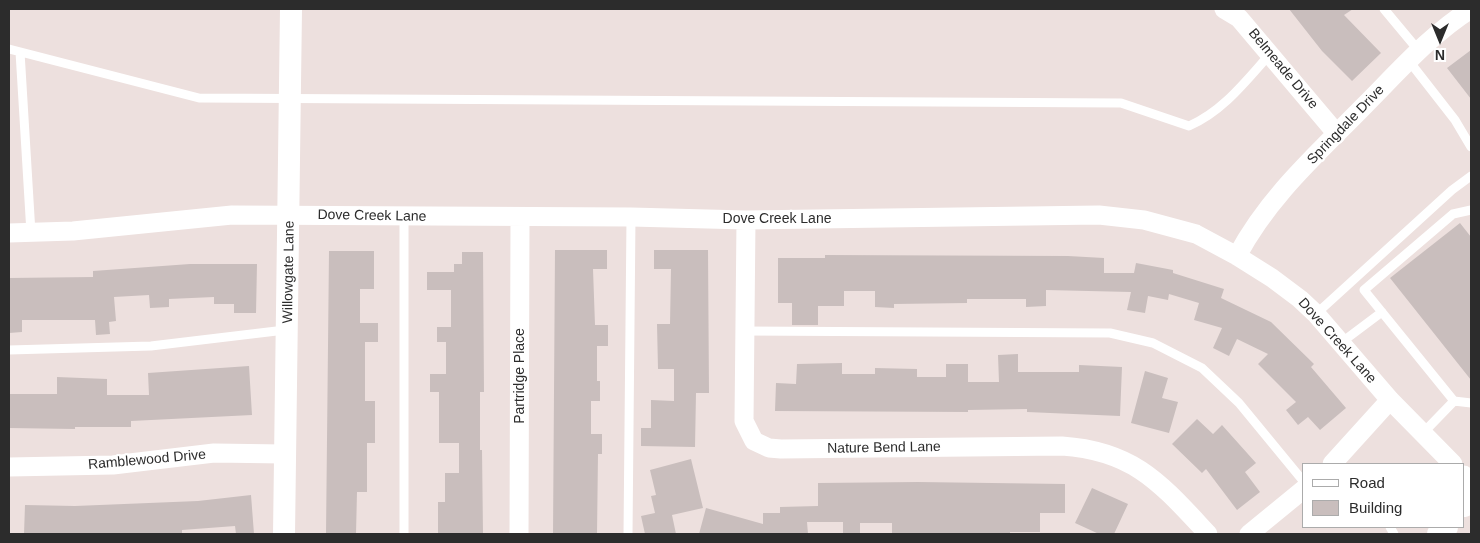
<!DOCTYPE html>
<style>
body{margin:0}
#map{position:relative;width:1480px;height:543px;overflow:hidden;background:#ede0de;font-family:Helvetica,sans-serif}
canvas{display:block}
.frame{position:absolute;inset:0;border:10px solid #2c2c2c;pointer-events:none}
.legend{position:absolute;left:1302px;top:463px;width:162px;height:65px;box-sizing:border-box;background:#fff;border:1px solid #ababab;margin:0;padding:6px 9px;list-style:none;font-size:15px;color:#2c2c2c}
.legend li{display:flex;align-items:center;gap:10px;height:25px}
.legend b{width:25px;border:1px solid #ababab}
.north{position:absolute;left:1415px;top:15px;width:50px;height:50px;-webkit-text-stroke:4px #fff;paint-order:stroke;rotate:180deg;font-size:14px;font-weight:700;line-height:20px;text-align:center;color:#2c2c2c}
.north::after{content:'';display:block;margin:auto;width:18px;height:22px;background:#2c2c2c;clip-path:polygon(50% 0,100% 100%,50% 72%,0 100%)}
</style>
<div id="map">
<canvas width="1480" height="543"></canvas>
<div class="frame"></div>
<ul class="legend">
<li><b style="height:6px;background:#fff"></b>Road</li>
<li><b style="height:14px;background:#c9bebd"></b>Building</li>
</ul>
<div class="north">N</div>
</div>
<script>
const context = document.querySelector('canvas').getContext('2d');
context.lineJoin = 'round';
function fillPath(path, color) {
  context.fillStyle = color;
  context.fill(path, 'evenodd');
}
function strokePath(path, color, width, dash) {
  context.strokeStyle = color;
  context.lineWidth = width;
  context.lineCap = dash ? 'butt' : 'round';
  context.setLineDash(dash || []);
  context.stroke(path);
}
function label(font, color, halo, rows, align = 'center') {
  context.font = font + ' Helvetica,sans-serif';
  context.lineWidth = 4.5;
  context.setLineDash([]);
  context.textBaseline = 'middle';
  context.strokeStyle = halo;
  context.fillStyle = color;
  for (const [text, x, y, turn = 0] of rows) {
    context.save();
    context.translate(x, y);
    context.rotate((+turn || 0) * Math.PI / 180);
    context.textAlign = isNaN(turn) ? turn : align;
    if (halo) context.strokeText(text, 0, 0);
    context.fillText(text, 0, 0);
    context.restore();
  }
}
const building = new Path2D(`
 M 1289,9 L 1353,9 L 1344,15 L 1381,53 L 1352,81 L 1322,51 Z
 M 1471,50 L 1471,99 L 1447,68 Z
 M 1460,223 L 1471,237 L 1471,380 L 1390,278 Z
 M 555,250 L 607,250 L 607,269 L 593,269 L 595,325 L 608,325 L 608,346 L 597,346 L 597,381 L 600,381 L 600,401 L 591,401 L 591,434 L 602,434 L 602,454 L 598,454 L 597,534 L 553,534 Z
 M 654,250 L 708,250 L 709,393 L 696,393 L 695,447 L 641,446 L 641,428 L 651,428 L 651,400 L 674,401 L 674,369 L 658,369 L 657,324 L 670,324 L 671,269 L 654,269 Z
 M 329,251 L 374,251 L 374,289 L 360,289 L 360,323 L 378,323 L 378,342 L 365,342 L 365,401 L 375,401 L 375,443 L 367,443 L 367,492 L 357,492 L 356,534 L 326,534 Z
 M 462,252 L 483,252 L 484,392 L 480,392 L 480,450 L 482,450 L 483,534 L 438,534 L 438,502 L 445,502 L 445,473 L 459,473 L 459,443 L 439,443 L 439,392 L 430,392 L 430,374 L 446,374 L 446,342 L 437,342 L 437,327 L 451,327 L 451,290 L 427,290 L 427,272 L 454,272 L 454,264 L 462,264 Z
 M 825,255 L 1068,256 L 1104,258 L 1104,273 L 1134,273 L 1136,263 L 1173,270 L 1173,273 L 1224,289 L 1221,298 L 1271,322 L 1314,364 L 1311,367 L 1346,408 L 1320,430 L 1308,417 L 1298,425 L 1286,410 L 1296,402 L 1258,364 L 1268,354 L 1237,339 L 1229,356 L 1213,348 L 1222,328 L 1194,320 L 1199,303 L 1169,294 L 1168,300 L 1148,296 L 1145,313 L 1127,310 L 1131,292 L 1046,290 L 1046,306 L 1026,307 L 1026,299 L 967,299 L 967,303 L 894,304 L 894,308 L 875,307 L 875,291 L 844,291 L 844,306 L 818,306 L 818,325 L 792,325 L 792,303 L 778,303 L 778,258 L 825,258 Z
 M 190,264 L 257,264 L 256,313 L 234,313 L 234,304 L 214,304 L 214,297 L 169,299 L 169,307 L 150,308 L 149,295 L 114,297 L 116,321 L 109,322 L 110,334 L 96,335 L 95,320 L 22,320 L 22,332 L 9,333 L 9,278 L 93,277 L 93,271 Z
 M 1018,354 L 1018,372 L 1079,372 L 1079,365 L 1122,367 L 1120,416 L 1027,412 L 1027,409 L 968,410 L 968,412 L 775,411 L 776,383 L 796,384 L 797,364 L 842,363 L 842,374 L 875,374 L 875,368 L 917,369 L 917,377 L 946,377 L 946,364 L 968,364 L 968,382 L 999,382 L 998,355 Z
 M 249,366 L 252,415 L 131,421 L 131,427 L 75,427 L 75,429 L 9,428 L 9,394 L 57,394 L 57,377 L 107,379 L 107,395 L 149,395 L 148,373 Z
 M 1145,371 L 1168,378 L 1162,398 L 1178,402 L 1169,433 L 1131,423 Z
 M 1197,419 L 1213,434 L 1222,425 L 1256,463 L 1245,472 L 1260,492 L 1237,510 L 1206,469 L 1202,473 L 1172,444 Z
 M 691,459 L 703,508 L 672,515 L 676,534 L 645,534 L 641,516 L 655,513 L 651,496 L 656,495 L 650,470 Z
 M 918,482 L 1065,484 L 1065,513 L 1040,513 L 1040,532 L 1010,532 L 1010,534 L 892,534 L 892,523 L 860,523 L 860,534 L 843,534 L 843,522 L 807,522 L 808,534 L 699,534 L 706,508 L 763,524 L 763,513 L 780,513 L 780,507 L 818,506 L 818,483 Z
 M 1092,488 L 1128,504 L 1114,534 L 1099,534 L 1075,523 Z
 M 251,495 L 254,534 L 236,534 L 235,526 L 182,530 L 182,534 L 24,534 L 25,505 L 75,506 L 198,501 Z`);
const service = new Path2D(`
 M 1384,9 L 1419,51
 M 9,49 L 199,98 L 1121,103 L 1189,126 C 1223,111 1245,82 1270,54
 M 20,52 L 31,233
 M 1409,61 L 1455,120 L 1471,147
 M 1471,210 L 1453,214 L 1364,290 L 1454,401 L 1471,403
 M 404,217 L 404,534
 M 1316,314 L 1452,190 L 1471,176
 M 744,331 L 1110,333 L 1153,343 L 1202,368 L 1239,403 L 1304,482
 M 1342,342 L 1382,312
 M 9,350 L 151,346 L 285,330
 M 1423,433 L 1454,401
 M 1390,527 L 1394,534
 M 628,534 L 631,217`);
const minor = new Path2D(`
 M 1224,9 L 1239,18 L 1337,134
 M 746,220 L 744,421 L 754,441 L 769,448 L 781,449 L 1062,446 C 1135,451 1161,484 1208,534
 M 9,233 L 73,231 L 232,215 L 631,217 L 746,220 L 1099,215 L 1144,220 L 1196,234 L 1237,256 L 1272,278 L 1300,299 L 1316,314 L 1390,400 L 1453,464
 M 1237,256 C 1269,196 1317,154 1364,106 C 1398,72 1430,35 1471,9
 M 1332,464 L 1390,400
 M 9,467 L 113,465 L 214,453 L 284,454
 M 1464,475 L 1471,482
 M 519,534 L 520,217
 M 1249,534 L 1304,489`);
const tertiary = new Path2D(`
 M 284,534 L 291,9`);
const secondary = new Path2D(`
 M 1464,504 L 1471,495
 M 1440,534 L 1445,527`);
const streetNames = [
 ["Belmeade Drive",1283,69,50],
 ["Springdale Drive",1346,125,-46],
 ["Dove Creek Lane",372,216,1],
 ["Dove Creek Lane",777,219],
 ["Willowgate Lane",289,272,-89],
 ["Dove Creek Lane",1337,341,48],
 ["Partridge Place",520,376,-90],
 ["Nature Bend Lane",884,448,-1],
 ["Ramblewood Drive",147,460,-5]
];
fillPath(building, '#c9bebd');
strokePath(service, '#fff', 9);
strokePath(minor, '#fff', 19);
strokePath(tertiary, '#fff', 22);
strokePath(secondary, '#fff', 26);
label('14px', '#2c2c2c', '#fff', streetNames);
</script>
